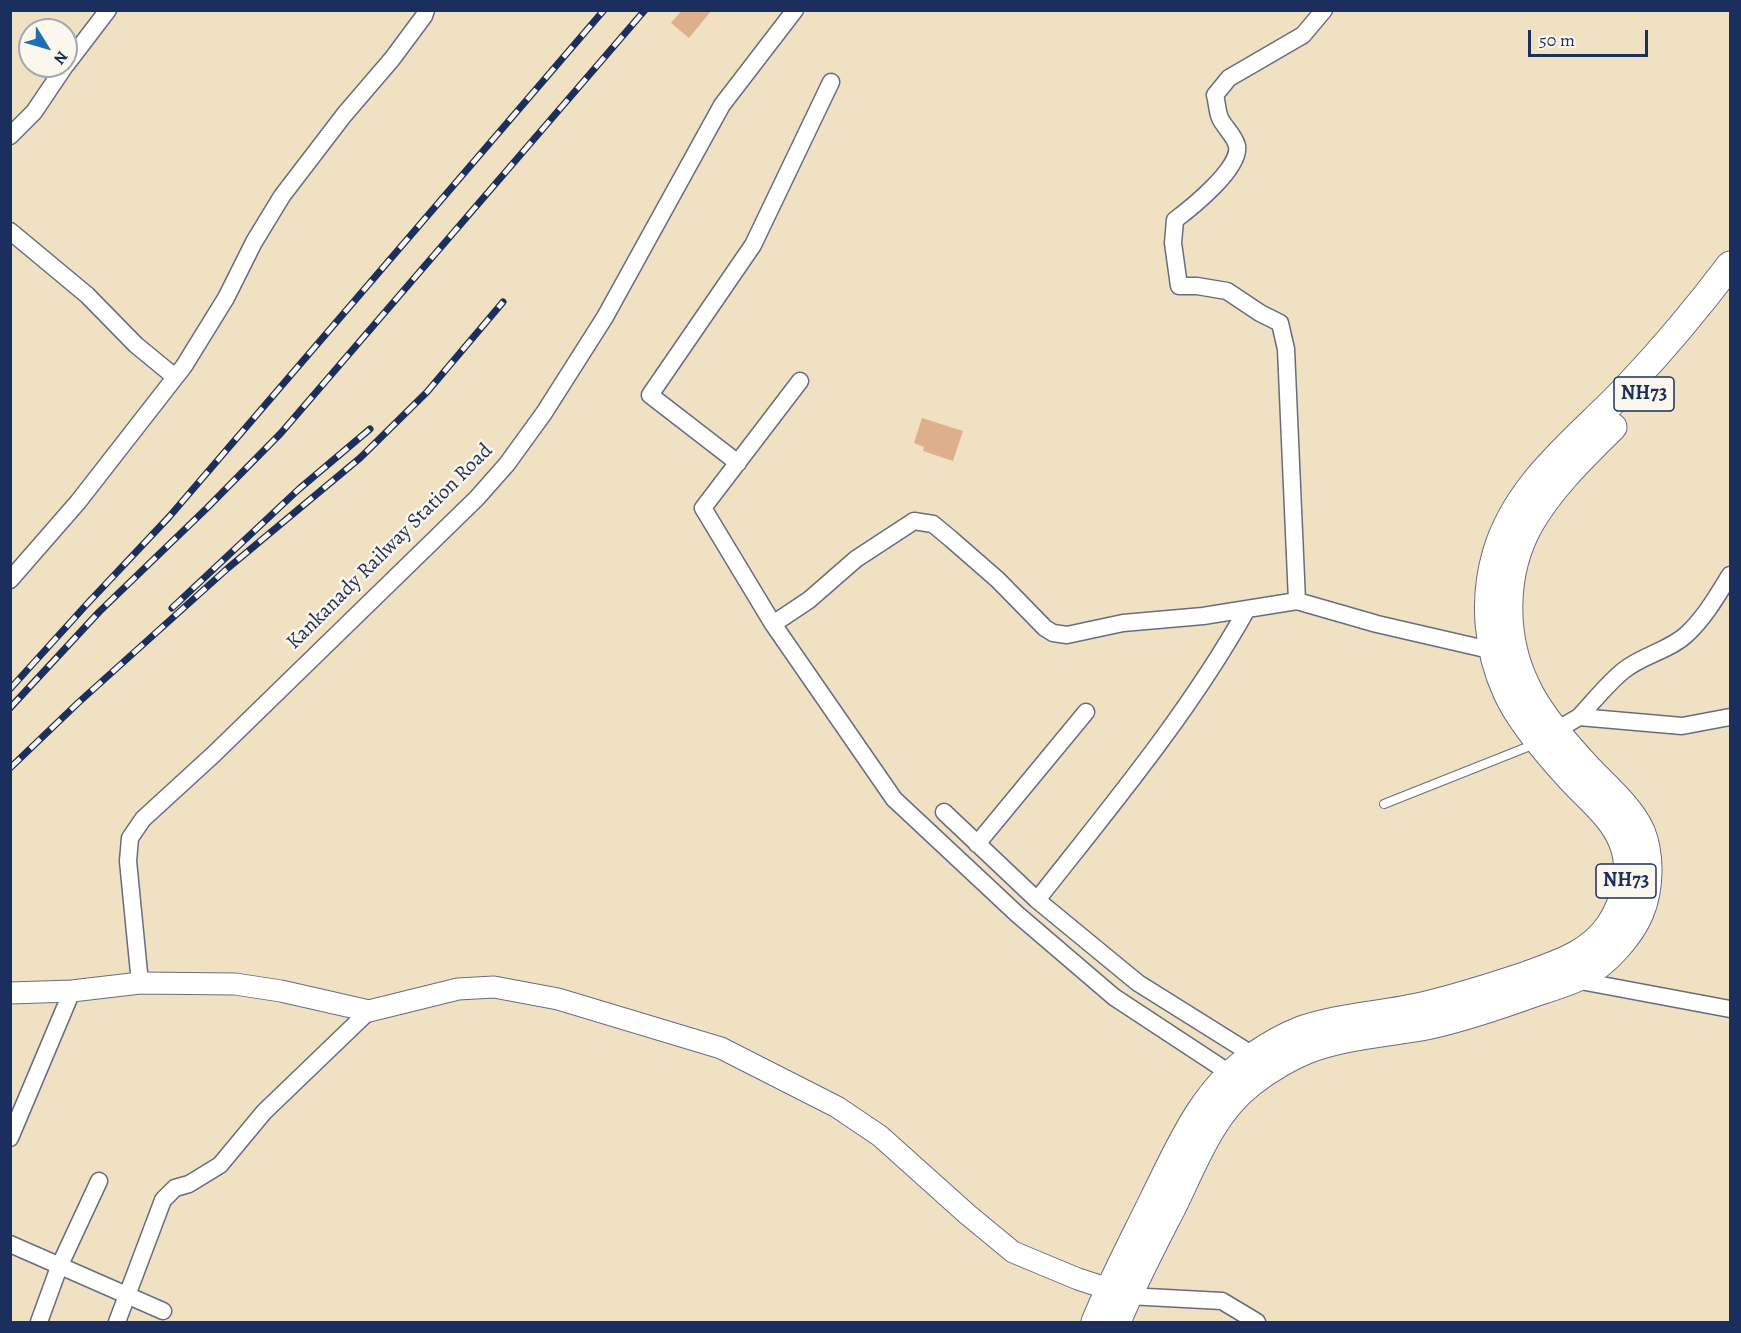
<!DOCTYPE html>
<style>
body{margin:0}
#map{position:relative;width:1741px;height:1333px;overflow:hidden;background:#f1e1c3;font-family:Alegreya,serif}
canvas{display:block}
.frame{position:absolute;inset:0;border:12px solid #1b2f5e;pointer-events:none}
.north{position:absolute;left:18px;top:18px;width:60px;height:60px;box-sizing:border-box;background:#fbf7ec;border:2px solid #a1a7b3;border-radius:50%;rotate:127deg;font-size:16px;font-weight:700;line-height:24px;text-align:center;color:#1b2f5e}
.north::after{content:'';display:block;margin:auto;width:21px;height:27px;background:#1f6fb2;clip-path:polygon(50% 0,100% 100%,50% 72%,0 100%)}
.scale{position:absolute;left:1528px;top:30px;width:120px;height:27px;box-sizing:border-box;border:3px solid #1b2f5e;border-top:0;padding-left:8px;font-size:18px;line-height:21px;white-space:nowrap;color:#1b2f5e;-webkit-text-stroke:4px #fbf7ec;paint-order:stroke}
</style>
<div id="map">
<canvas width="1741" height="1333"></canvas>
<div class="frame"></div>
<div class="north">N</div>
<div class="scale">50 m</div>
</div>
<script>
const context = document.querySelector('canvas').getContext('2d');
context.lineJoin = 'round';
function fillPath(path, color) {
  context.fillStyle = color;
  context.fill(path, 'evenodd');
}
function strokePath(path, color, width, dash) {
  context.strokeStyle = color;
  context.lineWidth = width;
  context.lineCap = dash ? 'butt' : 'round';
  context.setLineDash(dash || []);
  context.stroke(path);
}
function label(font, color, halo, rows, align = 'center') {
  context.font = font + ' Alegreya,serif';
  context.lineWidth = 5;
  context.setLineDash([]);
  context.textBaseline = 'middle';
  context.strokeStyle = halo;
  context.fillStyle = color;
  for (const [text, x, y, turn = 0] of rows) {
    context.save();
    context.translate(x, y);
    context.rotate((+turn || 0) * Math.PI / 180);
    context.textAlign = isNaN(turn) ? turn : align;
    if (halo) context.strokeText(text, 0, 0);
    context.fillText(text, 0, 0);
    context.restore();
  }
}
const building = new Path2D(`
 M 682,10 L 712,10 L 689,38 L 671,23 Z
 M 922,418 L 963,431 L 953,461 L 923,451 L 924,447 L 914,443 Z`);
const service = new Path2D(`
 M 1384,804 L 1535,744`);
const minor = new Path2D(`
 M 66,65 L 108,10
 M 10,136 L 34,112 L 65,66
 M 10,231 L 87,295 L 136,345 L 175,377
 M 800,381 L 703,508 L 773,624 L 894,799 L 1017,914 L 1114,997 L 1231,1074
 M 738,463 L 650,395 L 753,245 L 831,82
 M 10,580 L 78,502 L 184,366 L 226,298 L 254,242 L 282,196 L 344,115 L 392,59 L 424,16 L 426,10
 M 1297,601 L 1286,349 L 1280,323 L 1260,313 L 1227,291 L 1197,286 L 1179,286 L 1173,243 L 1175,220 C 1191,208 1241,168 1237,146 C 1235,136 1224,127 1220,118 C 1217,111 1217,102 1215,95 L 1229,78 L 1303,35 L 1324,10
 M 1247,609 C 1189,713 1111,806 1037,900 L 1138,983 L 1253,1055
 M 773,624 L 809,600 L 856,559 L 914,521 L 933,524 L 951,539 L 998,580 L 1045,628 L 1053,633 L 1067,635 L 1123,623 L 1203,616 L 1297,601 L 1377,624 L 1494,651
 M 1579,717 C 1593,702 1607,684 1623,671 C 1642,655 1669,651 1687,634 C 1705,617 1717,596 1730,575
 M 1555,731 L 1579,717 L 1682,726 L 1730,717
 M 944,812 L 1037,900
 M 977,844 L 1086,712
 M 1575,980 L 1730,1009
 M 140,983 L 128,861 L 130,838 L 143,819 L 214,754 L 477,498 L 507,464 L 544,413 L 605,317 L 722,105 L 795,10
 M 10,1138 L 72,991
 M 10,1244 L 163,1311
 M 1128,1296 L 1222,1301 L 1257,1322
 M 39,1322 L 59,1267 L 99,1181
 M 117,1322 L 163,1200 L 175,1188 L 189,1184 L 220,1165 L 264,1112 L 369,1011`);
const tertiary = new Path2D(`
 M 10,993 L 72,991 L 140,983 L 235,984 L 281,991 L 369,1011 L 458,989 L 494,987 L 558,999 L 721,1048 L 837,1107 L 880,1136 L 967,1214 L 1013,1252 L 1078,1279 L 1124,1294`);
const trunk = new Path2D(`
 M 1095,1322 C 1112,1281 1133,1241 1153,1200 C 1179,1148 1203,1088 1255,1055 C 1268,1046 1286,1036 1301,1030 C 1341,1016 1385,1015 1426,1005 C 1460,997 1494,986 1527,975 C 1559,963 1588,955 1609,926 C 1625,902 1634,869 1622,841 C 1612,816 1587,797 1569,777 C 1548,754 1520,722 1507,693 C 1487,650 1483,599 1496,554 C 1517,481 1580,438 1629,385 C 1665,347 1699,306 1730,265
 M 1117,1322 C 1133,1283 1153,1245 1173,1206 C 1194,1163 1212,1113 1251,1083 C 1268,1070 1287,1058 1307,1050 C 1341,1036 1389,1033 1426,1026 C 1464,1018 1501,1005 1537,992 C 1553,987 1570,982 1585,974 C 1606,963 1631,935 1640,913 C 1650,889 1651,855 1641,831 C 1630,807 1605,786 1587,767 C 1566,744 1539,714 1526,685 C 1502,635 1503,572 1530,524 C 1552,486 1583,457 1613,427`);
const rail = new Path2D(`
 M 172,608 L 299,489 L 370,429
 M 10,689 L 87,604 L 169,517 L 604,10
 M 10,708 L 99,612 L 207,508 L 281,433 L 645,10
 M 10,768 L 79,702 L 228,568 L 360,458 L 427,392 L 503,302`);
const shields = [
 [1644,394,60],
 [1626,881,60]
];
const shieldNames = [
 ["NH73",1644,394],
 ["NH73",1626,881]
];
const streetNames = [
 ["Kankanady Railway Station Road",390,547,-45]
];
fillPath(building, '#ddb08b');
strokePath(service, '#666d81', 10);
strokePath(minor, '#666d81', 19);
strokePath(tertiary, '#666d81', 23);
strokePath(trunk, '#666d81', 29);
strokePath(service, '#fff', 8);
strokePath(minor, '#fff', 16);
strokePath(tertiary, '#fff', 21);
strokePath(trunk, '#fff', 27);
strokePath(rail, '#1b2f5e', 7);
strokePath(rail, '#fbf7ec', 4.5, [14]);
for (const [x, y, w] of shields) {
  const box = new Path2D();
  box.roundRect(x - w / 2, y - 17, w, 34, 4.5);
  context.fillStyle = '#fbf7ec';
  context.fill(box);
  strokePath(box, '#1b2f5e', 1.5);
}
label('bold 20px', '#1b2f5e', null, shieldNames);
label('21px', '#1b2f5e', '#fbf7ec', streetNames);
</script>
